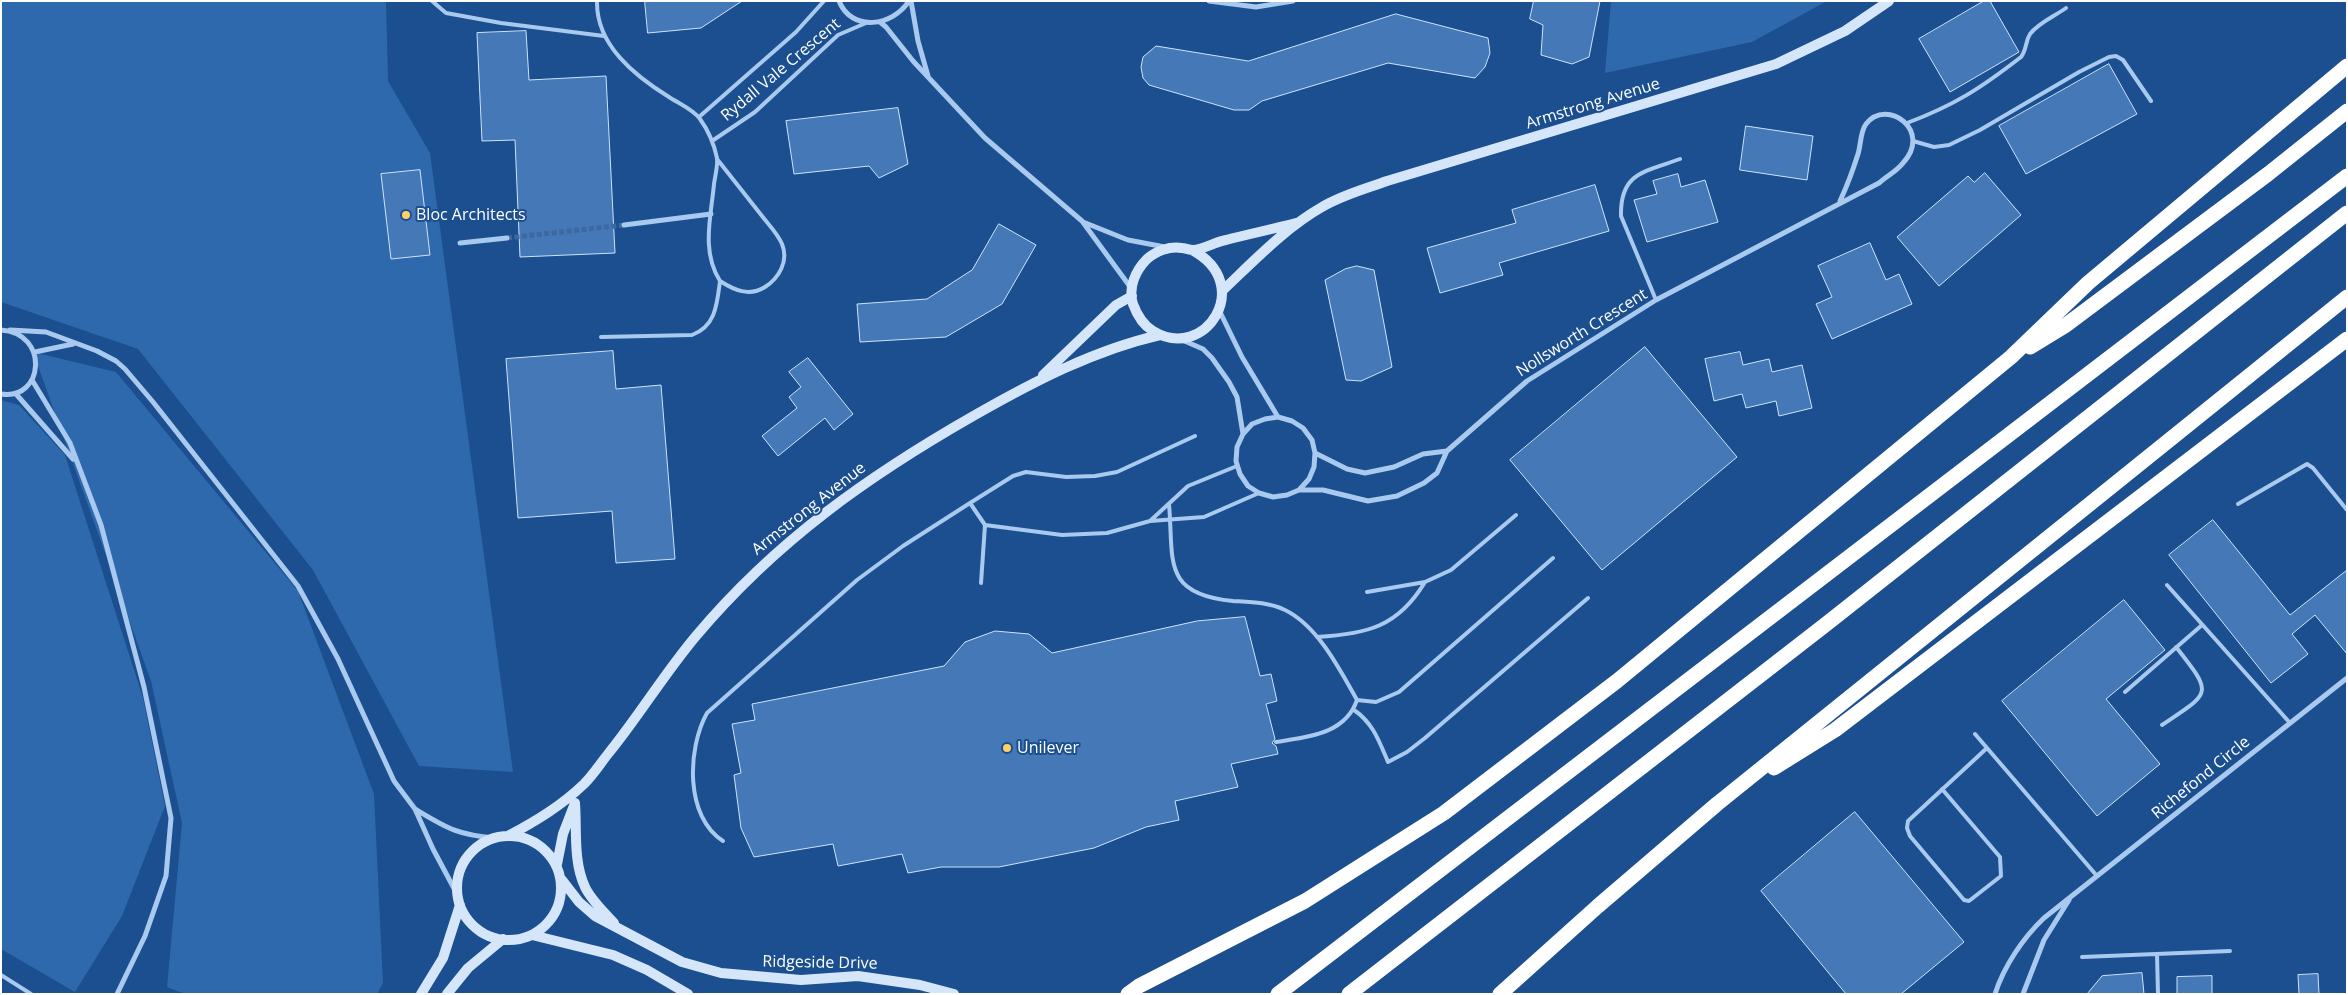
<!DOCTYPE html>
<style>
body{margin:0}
#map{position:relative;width:2348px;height:995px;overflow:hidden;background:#1b4f8f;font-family:"Open Sans",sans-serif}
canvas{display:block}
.frame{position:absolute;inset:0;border:2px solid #fff;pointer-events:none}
</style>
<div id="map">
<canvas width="2348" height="995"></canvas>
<div class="frame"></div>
</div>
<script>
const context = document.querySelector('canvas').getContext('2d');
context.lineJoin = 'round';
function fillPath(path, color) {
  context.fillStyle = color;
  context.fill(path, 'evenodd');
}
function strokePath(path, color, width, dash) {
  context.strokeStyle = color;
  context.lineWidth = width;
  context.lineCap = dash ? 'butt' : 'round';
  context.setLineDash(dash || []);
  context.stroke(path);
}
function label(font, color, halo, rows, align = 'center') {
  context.font = font + ' "Open Sans",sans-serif';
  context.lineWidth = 4;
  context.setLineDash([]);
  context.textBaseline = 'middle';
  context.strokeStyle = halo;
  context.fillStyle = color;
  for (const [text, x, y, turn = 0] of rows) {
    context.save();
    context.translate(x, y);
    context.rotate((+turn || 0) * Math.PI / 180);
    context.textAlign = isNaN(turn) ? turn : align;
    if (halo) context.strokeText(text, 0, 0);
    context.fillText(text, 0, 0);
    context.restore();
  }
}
const green = new Path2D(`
 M 1,1 L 386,1 L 388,81 L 430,153 L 513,772 L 419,766 L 313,570 L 138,349 L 1,302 Z
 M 1611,1 L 1827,1 L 1752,42 L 1605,73 Z
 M 33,352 L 116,372 L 298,591 L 374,794 L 383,983 L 377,994 L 185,994 L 167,987 L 182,823 L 151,681 Z
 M 1,400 L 19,405 L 65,455 L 143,698 L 165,806 L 122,916 L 75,992 L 1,949 Z`);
const building = new Path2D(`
 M 645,1 L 742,1 L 701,28 L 648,33 Z
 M 1534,1 L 1600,1 L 1589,57 L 1572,64 L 1541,55 L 1543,25 L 1530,19 Z
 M 1984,1 L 1990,1 L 2019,52 L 1950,92 L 1919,39 Z
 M 1396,14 L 1488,38 L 1490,53 L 1485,67 L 1475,78 L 1388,63 L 1262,101 L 1249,110 L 1234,110 L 1149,85 L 1143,78 L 1141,67 L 1143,57 L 1156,46 L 1248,61 Z
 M 526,31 L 529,80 L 606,76 L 615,253 L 520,257 L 515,140 L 482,141 L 477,33 Z
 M 2109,64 L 2137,114 L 2026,174 L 1999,126 Z
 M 898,108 L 908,164 L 879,178 L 869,166 L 794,174 L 786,121 Z
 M 1746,126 L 1813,136 L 1807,180 L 1740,170 Z
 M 420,170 L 430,255 L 391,259 L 381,174 Z
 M 1985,173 L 2021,215 L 1939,286 L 1897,237 L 1968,176 L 1974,182 Z
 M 1678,174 L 1681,187 L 1705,180 L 1718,222 L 1647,242 L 1634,200 L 1657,194 L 1653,181 Z
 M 1595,185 L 1609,231 L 1499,263 L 1503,275 L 1440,293 L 1427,248 L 1516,223 L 1512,210 Z
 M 999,224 L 1036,245 L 1002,304 L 946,337 L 860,342 L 857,304 L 927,299 L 972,270 Z
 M 1870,243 L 1886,280 L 1899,274 L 1912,304 L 1832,339 L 1816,304 L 1832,297 L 1818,266 Z
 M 1357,266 L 1374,270 L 1392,367 L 1361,381 L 1346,380 L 1325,280 L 1345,269 Z
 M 1645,347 L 1737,457 L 1602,570 L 1510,460 Z
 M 613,351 L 616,389 L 661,385 L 675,559 L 616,563 L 612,511 L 518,518 L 506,359 Z
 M 1740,352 L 1743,365 L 1769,359 L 1772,372 L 1802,365 L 1812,408 L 1779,416 L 1776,401 L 1746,408 L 1742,394 L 1714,401 L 1705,359 Z
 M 808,358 L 853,414 L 834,430 L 825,418 L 778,456 L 762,436 L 797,408 L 789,397 L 801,387 L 789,372 Z
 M 2213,520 L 2290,615 L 2347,570 L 2347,654 L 2315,615 L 2292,634 L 2308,654 L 2271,683 L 2169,555 Z
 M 2124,600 L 2165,650 L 2106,699 L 2160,764 L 2097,816 L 2002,701 Z
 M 1245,617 L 1260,676 L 1271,674 L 1277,701 L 1266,704 L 1275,739 L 1272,743 L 1276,746 L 1278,754 L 1231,764 L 1238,787 L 1175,801 L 1179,820 L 1146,827 L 1094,848 L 999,867 L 941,867 L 908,873 L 902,854 L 838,866 L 833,844 L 754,857 L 741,828 L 734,775 L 741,773 L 732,724 L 755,720 L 752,704 L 944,666 L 965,642 L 995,631 L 1029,634 L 1052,653 L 1197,621 Z
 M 1855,812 L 1964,942 L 1901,994 L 1846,994 L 1761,891 Z
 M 2142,973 L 2144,994 L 2087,994 L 2102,976 Z
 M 2318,974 L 2319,994 L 2299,994 L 2298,975 Z
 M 2212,976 L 2212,994 L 2177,994 L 2177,977 Z`);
const streetTunnel = new Path2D(`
 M 507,238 L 624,225`);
const lane = new Path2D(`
 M 432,1 L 446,13 L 501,23 L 604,36
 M 597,1 C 596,45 635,76 669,97 C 678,103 694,110 700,119 C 708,130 714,144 717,158 C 718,166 715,176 714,184 C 711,217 701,251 720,281 C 717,304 716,326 692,335 L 601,337
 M 699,117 L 796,32 L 824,1
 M 1907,123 C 1955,105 1981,88 2021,57 C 2027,49 2025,42 2030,34 C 2038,23 2055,16 2066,8
 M 712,141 L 755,112 L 838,35 L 866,23
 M 1913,141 L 1934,147 L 1949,145 L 1980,130 L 2079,72 L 2109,57 L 2116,56 L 2123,60 L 2151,101
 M 717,159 C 732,178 747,197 762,216 C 769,225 778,234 782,244 C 789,261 779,278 765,287 C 749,297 734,290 720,281
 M 1656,300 L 1621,216 C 1620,172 1645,172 1680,159
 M 970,503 L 1013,476 L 1026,472 L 1066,477 L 1095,476 L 1117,472 L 1195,436
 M 1169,504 C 1174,560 1161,594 1233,601 C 1250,602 1268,602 1285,610 C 1318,626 1340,670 1357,700 C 1345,735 1306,737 1276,742
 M 2238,504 L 2307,464 L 2313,468 L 2347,510
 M 1150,521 L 1188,486 L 1237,466
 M 981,583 L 985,525
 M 2167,585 L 2290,723
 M 1367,592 L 1425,582 L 1451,570 L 1516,515
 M 1317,637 C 1367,634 1398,627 1425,582
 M 2125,692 L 2202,625
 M 1357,700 L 1376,702 L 1399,692 L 1553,558
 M 1354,710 C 1373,723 1379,741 1388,762 L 1407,752 L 1425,738 L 1588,598
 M 2162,725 C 2211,692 2214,695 2176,647
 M 1975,734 L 2097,876
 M 1942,789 L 2000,857 L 2001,876 L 1969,901 L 1964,900 L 1910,836 L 1907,828 L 1908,821 L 1987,748
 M 723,841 C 685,817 687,749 707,713 L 857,580 L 903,546 L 970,503 L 985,525 L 1062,535 L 1107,533 L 1150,521 L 1204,517 L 1259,493
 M 2157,954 L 2158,994
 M 2082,957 L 2230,951
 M 1,975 L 31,994`);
const street = new Path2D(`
 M 839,1 C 852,33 893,26 909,1
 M 911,1 L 918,41 L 928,76
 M 1209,1 L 1256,7 L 1293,1
 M 880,22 L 886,27 L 913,61 L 985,138 L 1082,221 L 1131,288
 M 1083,222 L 1128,240 L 1165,247
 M 624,225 L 711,214
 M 460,243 L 507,238
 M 1219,310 L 1242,357 L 1278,417
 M 1,330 C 50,333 44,401 1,394
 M 10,330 L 46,332 L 97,351 L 116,361 L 125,369 L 153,402 L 298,586 L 338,659 L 394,781 L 415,809 L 433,849 L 457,894
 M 1180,339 L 1203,349 L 1212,358 L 1229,382 L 1237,397 L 1243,434
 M 35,352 L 73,344
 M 32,380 L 70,443 L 101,525 L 144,687 L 171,818 L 166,876 L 145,936 L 117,994
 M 16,394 L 73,459
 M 1315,453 L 1347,469 L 1365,473 L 1394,467 L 1423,454 L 1447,451
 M 1299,490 L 1309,479 L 1314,467 L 1315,453 L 1312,440 L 1303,428 L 1292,421 L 1278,417 L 1265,419 L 1252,424 L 1243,434 L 1237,447 L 1236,461 L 1240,474 L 1248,486 L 1259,493 L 1273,497 L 1287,495 L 1299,490 L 1323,490 L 1368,501 L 1397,496 L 1424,483 L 1437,473 L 1447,451 L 1527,381 L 1656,300 L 1879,183 C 1887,176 1897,171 1903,163 C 1933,131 1887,97 1866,124 C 1860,132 1861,145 1858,154 C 1853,170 1847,186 1840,201
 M 415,809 C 447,828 457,835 495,838
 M 1995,994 C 2004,966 2023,938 2044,918 L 2347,678
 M 2023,994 L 2044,940 L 2069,900`);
const secondary = new Path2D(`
 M 1192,250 C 1256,284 1205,363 1153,331 C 1143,325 1137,315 1133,304 C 1128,288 1135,271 1147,259 C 1156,251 1169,246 1182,248 C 1185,248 1189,250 1193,250 C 1204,249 1215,242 1226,240 C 1249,234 1273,229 1296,223
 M 1222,291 C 1253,262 1285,228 1322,207 C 1342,195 1365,189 1387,181 L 1776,64 L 1845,31 L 1889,1
 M 1043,375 L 1116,305 L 1132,296
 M 575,803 C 577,831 573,861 585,887 C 591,900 604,912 614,923
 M 508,836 C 536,821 561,806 584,784 C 593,775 600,764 608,754 C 639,716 664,674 696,636 C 776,541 868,476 975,415 C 1033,382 1094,350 1160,335
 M457 888a52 52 0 1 1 104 0a52 52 0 1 1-104 0Z
 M 557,864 L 563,834 L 575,803
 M 562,880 L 579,902 L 595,916 L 682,962 L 721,973 L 801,980 L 858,976 L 920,985 L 954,994
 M 532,935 L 613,955 L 647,970 L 688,994
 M 421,994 L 443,958 L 460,905
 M 447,994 L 468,968 L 503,939`);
const highway = new Path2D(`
 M 2030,347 L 2066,325 L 2268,174 L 2347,111
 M 1774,768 L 1835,730 L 2347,339
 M 1128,994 L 1139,986 L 1305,901 L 1444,813 L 1617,681 L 2011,357 L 2088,283 L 2347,66
 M 1278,994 L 2347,176
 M 1349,994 L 1825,625 L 2347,213
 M 1500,994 L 1598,906 L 1717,804 L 2347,297`);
const markers = [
 [406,215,5,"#ffd166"],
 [1007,748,5,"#ffd166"]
];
const streetNames = [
 ["Rydall Vale Crescent",781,70,-40],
 ["Armstrong Avenue",1593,104,-17],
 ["Nollsworth Crescent",1582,333,-32],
 ["Armstrong Avenue",809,509,-38],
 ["Richefond Circle",2201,778,-39],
 ["Ridgeside Drive",820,963,1]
];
const poiNames = [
 ["Bloc Architects",416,215],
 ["Unilever",1017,748]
];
fillPath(green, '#2e69ad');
fillPath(building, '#4478b7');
strokePath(building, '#cfe3fa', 1);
strokePath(streetTunnel, '#3d69a0', 5, [5, 2.5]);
strokePath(lane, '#a9c9ee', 4);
strokePath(street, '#a9c9ee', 5);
strokePath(secondary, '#d6e6fa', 10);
strokePath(highway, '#fff', 15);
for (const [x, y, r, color] of markers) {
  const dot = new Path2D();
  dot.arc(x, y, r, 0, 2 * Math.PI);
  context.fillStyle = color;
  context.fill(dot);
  strokePath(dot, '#1b4f8f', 2);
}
label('16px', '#fff', '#1b4f8f', streetNames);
label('16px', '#fff', '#1b4f8f', poiNames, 'left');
</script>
